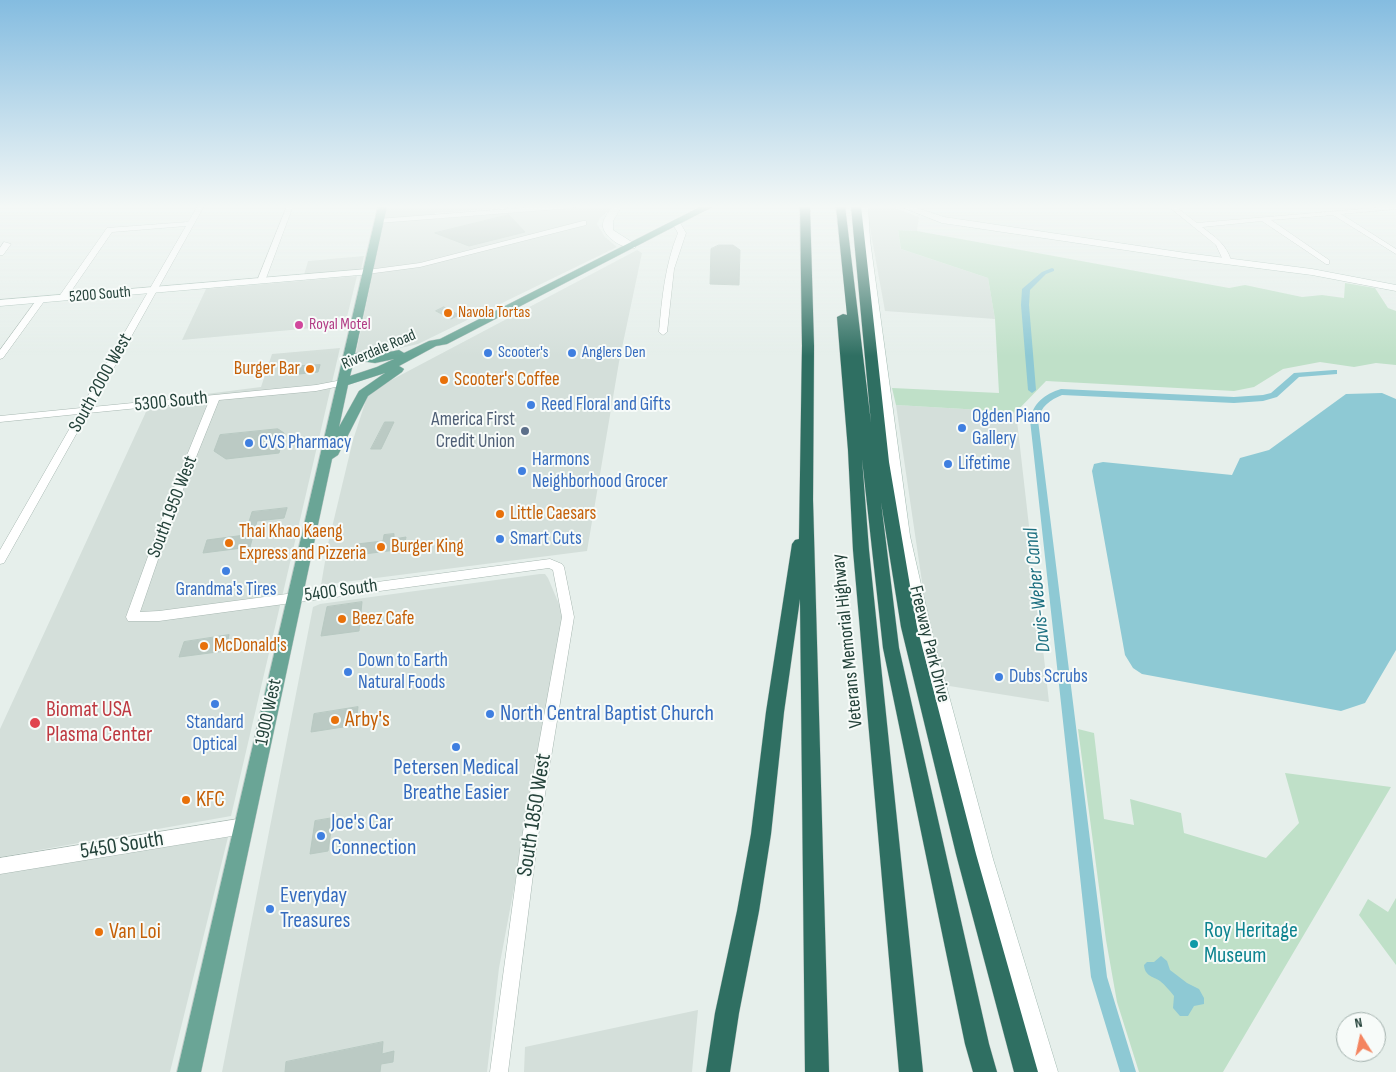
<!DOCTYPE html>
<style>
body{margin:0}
#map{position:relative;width:1396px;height:1072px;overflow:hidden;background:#e6efeb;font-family:"Sofia Sans Condensed",sans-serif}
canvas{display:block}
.north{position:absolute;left:1336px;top:1012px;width:50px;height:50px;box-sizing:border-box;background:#f7fbf9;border:1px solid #a3b1ad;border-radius:50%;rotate:350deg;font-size:14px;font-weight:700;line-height:20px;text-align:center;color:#24423a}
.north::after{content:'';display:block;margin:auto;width:18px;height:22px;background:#f4845f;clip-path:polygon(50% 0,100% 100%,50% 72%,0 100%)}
</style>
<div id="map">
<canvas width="1396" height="1072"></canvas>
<div class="north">N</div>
</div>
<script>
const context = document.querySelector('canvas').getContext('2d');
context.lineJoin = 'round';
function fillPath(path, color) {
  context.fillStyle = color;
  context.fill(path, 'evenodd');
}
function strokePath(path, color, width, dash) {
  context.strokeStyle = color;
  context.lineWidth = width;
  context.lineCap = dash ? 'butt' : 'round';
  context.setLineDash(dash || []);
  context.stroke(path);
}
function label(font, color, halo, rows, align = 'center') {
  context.font = font + ' "Sofia Sans Condensed",sans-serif';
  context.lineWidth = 4;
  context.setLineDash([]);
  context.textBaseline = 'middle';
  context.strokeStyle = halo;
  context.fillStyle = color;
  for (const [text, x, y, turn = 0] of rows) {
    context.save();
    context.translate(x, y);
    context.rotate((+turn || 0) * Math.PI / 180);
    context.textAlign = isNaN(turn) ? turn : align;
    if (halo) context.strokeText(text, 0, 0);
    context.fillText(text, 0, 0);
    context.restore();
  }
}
const built = new Path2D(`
 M 387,206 L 531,206 L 435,213 L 434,219 L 589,206 L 614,206 L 600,218 L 597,224 L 605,237 L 617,247 L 418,344 L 379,353 L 356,353 Z
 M 866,206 L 891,206 L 919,217 L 917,231 L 898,230 L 901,249 L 988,278 L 995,319 L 885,311 Z
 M 637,250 L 642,253 L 619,362 L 587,551 L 321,585 L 328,544 L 353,440 L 367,397 L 380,386 Z
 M 364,256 L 361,270 L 304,275 L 308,261 Z
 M 357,276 L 345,325 L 182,340 L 206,289 Z
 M 340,348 L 231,816 L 0,857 L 0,729 L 151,401 L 261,387 L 272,354 Z
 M 896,405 L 1016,412 L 1049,702 L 937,684 Z
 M 540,574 L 545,574 L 548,578 L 561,609 L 563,627 L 499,968 L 487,1072 L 222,1072 L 313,607 L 320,604 Z
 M 228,837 L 170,1072 L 0,1072 L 0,874 Z
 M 698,1010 L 692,1072 L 524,1072 L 525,1047 Z`);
const green = new Path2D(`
 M 898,230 L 917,231 L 1229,288 L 1245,285 L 1302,297 L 1322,295 L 1344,298 L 1345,283 L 1375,288 L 1388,308 L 1396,311 L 1396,365 L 1376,363 L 1354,367 L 1320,362 L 1283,369 L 1254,387 L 1234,391 L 1046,381 L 1016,412 L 896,405 L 892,388 L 999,393 L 995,319 L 988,278 L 901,249 Z
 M 1078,729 L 1094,733 L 1104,819 L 1134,825 L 1130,799 L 1181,813 L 1184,833 L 1266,858 L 1299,823 L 1285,773 L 1391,787 L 1223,1072 L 1139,1072 L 1117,1002 L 1106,940 Z
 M 1396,898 L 1396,965 L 1359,915 L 1368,899 L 1388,912 Z`);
const water = new Path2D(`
 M 1382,393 L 1396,399 L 1396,650 L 1365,703 L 1341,711 L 1142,674 L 1133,668 L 1125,655 L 1092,471 L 1094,464 L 1103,462 L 1232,475 L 1240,458 L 1269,450 L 1346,394 Z
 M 1161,956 L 1167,961 L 1170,970 L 1187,983 L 1199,989 L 1204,998 L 1204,1004 L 1194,1006 L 1188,1016 L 1180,1016 L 1173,1008 L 1174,996 C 1170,991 1165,985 1160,981 C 1152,976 1145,976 1144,965 L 1147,962 L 1154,962 Z`);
const canal = new Path2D(`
 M 1052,268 L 1054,269 L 1054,271 L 1046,274 L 1030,290 L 1029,305 L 1036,390 L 1032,393 L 1028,390 L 1021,305 L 1022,289 L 1042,272 Z
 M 1334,370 L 1337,370 L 1337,374 L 1299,377 L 1277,397 L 1263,401 L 1234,403 L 1062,395 C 1050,400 1041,406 1038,420 L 1107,977 L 1136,1072 L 1120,1072 L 1091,977 L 1030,420 C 1033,403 1045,394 1061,389 L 1234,397 L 1263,395 L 1271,393 L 1294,373 Z`);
const building = new Path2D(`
 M 509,215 L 525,232 L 469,246 L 435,233 Z
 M 719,245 L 733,245 L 740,250 L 739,285 L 710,284 L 711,249 Z
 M 444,307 L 459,315 L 451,319 L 436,311 Z
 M 320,365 L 318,372 L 299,374 L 301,366 Z
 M 385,422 L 394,422 L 381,449 L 371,449 Z
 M 278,429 L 284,433 L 279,453 L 226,459 L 214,451 L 220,435 Z
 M 287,508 L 284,518 L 257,521 L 250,547 L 203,553 L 207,540 L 245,535 L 252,512 Z
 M 394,534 L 394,539 L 406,537 L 404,549 L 356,555 L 357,544 L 383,541 L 384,535 Z
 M 362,602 L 359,631 L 321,636 L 327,607 Z
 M 229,635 L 225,651 L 179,657 L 184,642 Z
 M 358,707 L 356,725 L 311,732 L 314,714 Z
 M 333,818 L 328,851 L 310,854 L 315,821 Z
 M 383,1042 L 382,1054 L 394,1051 L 393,1062 L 381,1064 L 380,1072 L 285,1072 L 286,1062 Z`);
const street = new Path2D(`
 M 198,206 L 204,206 L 92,407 L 316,385 L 342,380 L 347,383 L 345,385 L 316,391 L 219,400 L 176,507 L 140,612 L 159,611 L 550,559 L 562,564 L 564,567 L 574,617 L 537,843 L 508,1072 L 490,1072 L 521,843 L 562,617 L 553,570 L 549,568 L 159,621 L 128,621 L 126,617 L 166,507 L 209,401 L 88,413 L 4,563 L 0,564 L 0,550 L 78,414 L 0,422 L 0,416 L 81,408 L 186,226 L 112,232 L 65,300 L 58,298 L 107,228 L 188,222 Z
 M 287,206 L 293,206 L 265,281 L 258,283 L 257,281 Z
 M 547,206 L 575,206 L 572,208 L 378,223 L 374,221 L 378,219 Z
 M 1168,206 L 1175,206 L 1197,223 L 1396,206 L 1396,209 L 1341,214 L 1396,249 L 1396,254 L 1333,215 L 1271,220 L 1329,260 L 1329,264 L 1326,264 L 1262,221 L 1202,227 C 1215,237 1226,244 1231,260 L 1227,262 L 1223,260 L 1216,245 Z
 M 583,221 L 586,221 L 586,225 L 420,267 L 367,274 L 363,272 L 367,270 L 420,263 Z
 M 673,221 L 679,221 L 686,233 L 674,269 L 667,332 L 663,335 L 659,332 C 662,298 665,265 678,233 L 672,223 Z
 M 4,242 L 11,244 L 3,255 L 0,255 L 0,248 Z
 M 38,298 L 45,300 L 3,358 L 0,359 L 0,350 Z
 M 244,818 L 249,821 L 252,826 L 249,831 L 244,834 L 0,874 L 0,858 Z`);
const secondary = new Path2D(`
 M 613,206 L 622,206 L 613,221 L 613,230 L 635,244 L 635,248 C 625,250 605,238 603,227 C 602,220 608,212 613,206 Z
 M 859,206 L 868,206 L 870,240 L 910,536 L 932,633 L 993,859 L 1058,1072 L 1034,1072 L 973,859 L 916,633 L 896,536 L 860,240 Z
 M 899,206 L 912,206 L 944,217 L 1186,253 L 1312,269 L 1396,285 L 1396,291 L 1312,275 L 1186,259 L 942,223 Z
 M 367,269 L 372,272 L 371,274 L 0,306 L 0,300 Z`);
const primary = new Path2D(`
 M 378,206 L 387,206 L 355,353 L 375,355 L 399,350 L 404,353 L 429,341 L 440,339 L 702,206 L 714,206 L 447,344 L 436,346 L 399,366 L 404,369 L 402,372 L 368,396 L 338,455 L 332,459 L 201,1072 L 177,1072 ZM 394,359 L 377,367 L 350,376 L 354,360 L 375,363 ZM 385,373 L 359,391 L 339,427 L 348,385 Z`);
const highway = new Path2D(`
 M 800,206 L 810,206 L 814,346 L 813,500 L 829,1072 L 805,1072 L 800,599 L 784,712 L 771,834 L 759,911 L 739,1013 L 730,1072 L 706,1072 L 715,1013 L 737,911 L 751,834 L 766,712 L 792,544 L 795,540 L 799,539 L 802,346 Z
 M 836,206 L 845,206 L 871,423 L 851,206 L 861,206 L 889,462 L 917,627 L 976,854 L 1038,1072 L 1014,1072 L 956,854 L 901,627 L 881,502 L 899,648 L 989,1044 L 997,1072 L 973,1072 L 965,1044 L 883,648 L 862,459 L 869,550 L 923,1072 L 899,1072 L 853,550 L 848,450 L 837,317 L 843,314 L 847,315 Z`);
const markers = [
 [448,313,5,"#e8710a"],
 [299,325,5,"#d1479c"],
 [488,353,5,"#3f7fe0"],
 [572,353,5,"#3f7fe0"],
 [310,369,5,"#e8710a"],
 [444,380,5,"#e8710a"],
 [531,405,5,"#3f7fe0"],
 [962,428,5,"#3f7fe0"],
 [525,431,5,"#5c6f8a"],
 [249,443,5,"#3f7fe0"],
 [948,464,5,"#3f7fe0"],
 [522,471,5,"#3f7fe0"],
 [500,514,5,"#e8710a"],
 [500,539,5,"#3f7fe0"],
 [229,543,5,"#e8710a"],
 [381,547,5,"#e8710a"],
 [226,571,5,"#3f7fe0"],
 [342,619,5,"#e8710a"],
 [204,646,5,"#e8710a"],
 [348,672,5,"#3f7fe0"],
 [999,677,5,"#3f7fe0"],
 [215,704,5,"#3f7fe0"],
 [490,714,5,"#3f7fe0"],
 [335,720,5,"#e8710a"],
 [35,723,6,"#e0444e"],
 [456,747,5,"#3f7fe0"],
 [186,800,5,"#e8710a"],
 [321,836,5,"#3f7fe0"],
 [270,909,5,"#3f7fe0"],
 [99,932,5,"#e8710a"],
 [1194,944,5,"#0f9aa8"]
];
const farStreetnames = [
 ["5200 South",100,295,-5],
 ["Riverdale Road",379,350,-23]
];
const farFoodnames = [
 ["Navola Tortas",458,313]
];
const farHotelnames = [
 ["Royal Motel",309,325]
];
const farShopnames = [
 ["Scooter's",498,353],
 ["Anglers Den",582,353]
];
const foodNames = [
 ["Burger Bar",300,369,"right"],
 ["Scooter's Coffee",454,380],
 ["Little Caesars",510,514],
 ["Thai Khao Kaeng",239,532],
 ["Express and Pizzeria",239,554],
 ["Burger King",391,547],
 ["Beez Cafe",352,619],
 ["McDonald's",214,646]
];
const streetNames = [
 ["South 2000 West",101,383,-61],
 ["5300 South",171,402,-6],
 ["South 1950 West",173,507,-69],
 ["5400 South",341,591,-8],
 ["Veterans Memorial Highway",848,641,-96],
 ["Freeway Park Drive",929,644,76],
 ["1900 West",269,712,-78]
];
const shopNames = [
 ["Reed Floral and Gifts",541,405],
 ["Ogden Piano",972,417],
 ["Gallery",972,439],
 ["CVS Pharmacy",259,443],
 ["Harmons",532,460],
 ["Neighborhood Grocer",532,482],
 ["Lifetime",958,464],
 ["Smart Cuts",510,539],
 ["Grandma's Tires",226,590,"center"],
 ["Down to Earth",358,661],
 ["Natural Foods",358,683],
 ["Dubs Scrubs",1009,677],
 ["Standard",215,723,"center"],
 ["Optical",215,745,"center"]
];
const serviceNames = [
 ["America First",515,420],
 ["Credit Union",515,442]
];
const waterNames = [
 ["Davis-Weber Canal",1038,590,-96]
];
const nearHealthnames = [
 ["Biomat USA",46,710],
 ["Plasma Center",46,735]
];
const nearShopnames = [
 ["North Central Baptist Church",500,714],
 ["Petersen Medical",456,768,"center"],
 ["Breathe Easier",456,793,"center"],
 ["Joe's Car",331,823],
 ["Connection",331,848],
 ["Everyday",280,896],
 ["Treasures",280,921]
];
const nearFoodnames = [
 ["Arby's",345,720],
 ["KFC",196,800],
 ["Van Loi",109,932]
];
const nearStreetnames = [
 ["South 1850 West",535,815,-81],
 ["5450 South",122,846,-9]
];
const nearCulturenames = [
 ["Roy Heritage",1204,931],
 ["Museum",1204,956]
];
fillPath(built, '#d4dfda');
fillPath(green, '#bfe0c8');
fillPath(water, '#8ec9d4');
fillPath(canal, '#8ec9d4');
fillPath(building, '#bbcac4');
strokePath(building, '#b8c9c2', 1);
strokePath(street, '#a8b8b2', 1);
strokePath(secondary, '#a4bbb3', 1);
strokePath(primary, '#c2cac8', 1);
strokePath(highway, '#c2cac8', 1);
fillPath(street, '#fff');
fillPath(secondary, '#fff');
fillPath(primary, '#6aa596');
fillPath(highway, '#2f6f62');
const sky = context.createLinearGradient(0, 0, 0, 356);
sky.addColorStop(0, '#84bce0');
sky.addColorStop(0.58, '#f4f8f6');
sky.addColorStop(1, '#f4f8f600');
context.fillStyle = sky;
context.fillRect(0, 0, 1396, 356);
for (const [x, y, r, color] of markers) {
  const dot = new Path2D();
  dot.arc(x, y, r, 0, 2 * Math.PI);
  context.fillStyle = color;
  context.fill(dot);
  strokePath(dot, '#f7fbf9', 2);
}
label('16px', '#24423a', '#f7fbf9', farStreetnames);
label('16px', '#c56008', '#f7fbf9', farFoodnames, 'left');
label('16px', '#b23c85', '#f7fbf9', farHotelnames, 'left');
label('16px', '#366cbe', '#f7fbf9', farShopnames, 'left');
label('19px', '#c56008', '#f7fbf9', foodNames, 'left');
label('19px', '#24423a', '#f7fbf9', streetNames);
label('19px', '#366cbe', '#f7fbf9', shopNames, 'left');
label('19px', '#4e5e75', '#f7fbf9', serviceNames, 'right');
label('italic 20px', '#1c6f80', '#f7fbf9', waterNames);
label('22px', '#be3a42', '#f7fbf9', nearHealthnames, 'left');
label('22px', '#366cbe', '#f7fbf9', nearShopnames, 'left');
label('22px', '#c56008', '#f7fbf9', nearFoodnames, 'left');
label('22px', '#24423a', '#f7fbf9', nearStreetnames);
label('22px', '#0d838f', '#f7fbf9', nearCulturenames, 'left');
</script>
